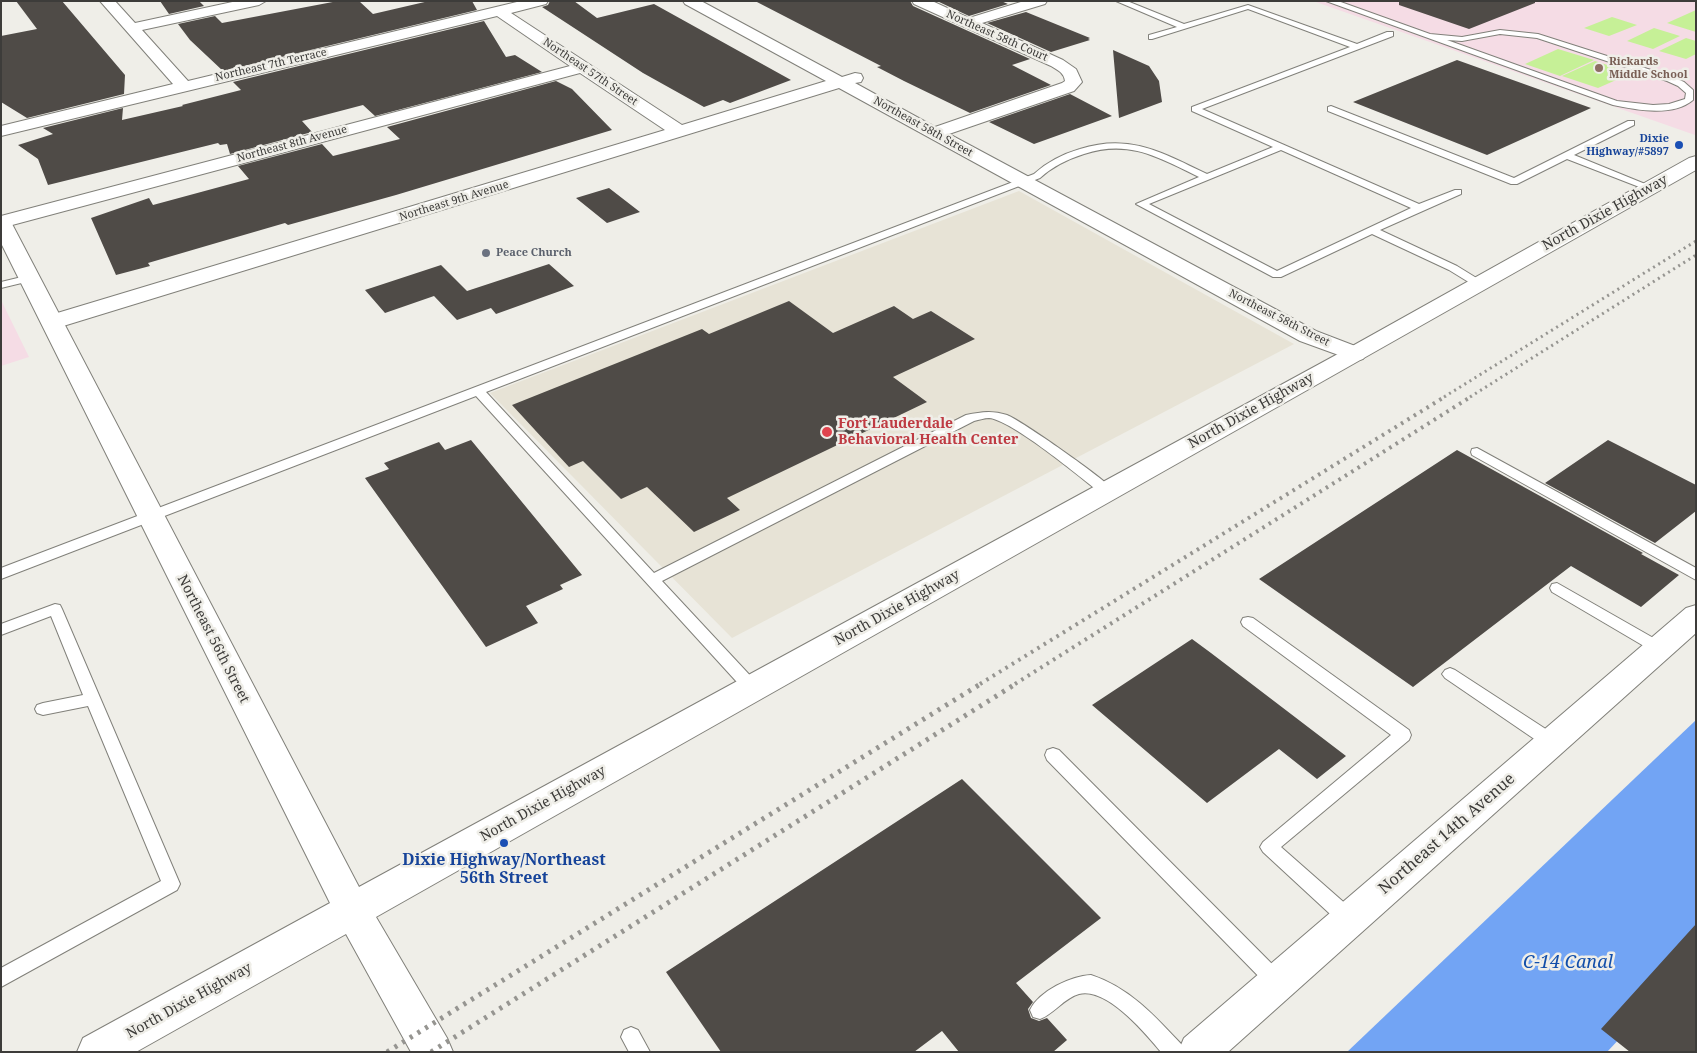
<!DOCTYPE html>
<style>
body{margin:0}
#map{position:relative;width:1697px;height:1053px;overflow:hidden;background:#efeee8;font-family:"Noto Serif",serif}
canvas{display:block}
.frame{position:absolute;inset:0;border:2px solid #3d3c3a;pointer-events:none}
</style>
<div id="map">
<canvas width="1697" height="1053"></canvas>
<div class="frame"></div>
</div>
<script>
const context = document.querySelector('canvas').getContext('2d');
context.lineJoin = 'round';
function fillPath(path, color) {
  context.fillStyle = color;
  context.fill(path, 'evenodd');
}
function strokePath(path, color, width, dash) {
  context.strokeStyle = color;
  context.lineWidth = width;
  context.lineCap = dash ? 'butt' : 'round';
  context.setLineDash(dash || []);
  context.stroke(path);
}
function label(font, color, halo, rows, align = 'center') {
  context.font = font + ' "Noto Serif",serif';
  context.lineWidth = 5;
  context.setLineDash([]);
  context.textBaseline = 'middle';
  context.strokeStyle = halo;
  context.fillStyle = color;
  for (const [text, x, y, turn = 0] of rows) {
    context.save();
    context.translate(x, y);
    context.rotate((+turn || 0) * Math.PI / 180);
    context.textAlign = isNaN(turn) ? turn : align;
    if (halo) context.strokeText(text, 0, 0);
    context.fillText(text, 0, 0);
    context.restore();
  }
}
const built = new Path2D(`
 M 1019,191 L 1294,344 L 732,638 L 490,393 Z`);
const education = new Path2D(`
 M 1313,1 L 1696,1 L 1696,134 L 1695,135 Z
 M 1,300 L 29,357 L 1,366 Z`);
const green = new Path2D(`
 M 1696,10 L 1696,32 L 1667,23 Z
 M 1612,17 L 1637,25 L 1609,36 L 1584,28 Z
 M 1654,28 L 1680,36 L 1653,49 L 1627,41 Z
 M 1686,38 L 1696,41 L 1696,54 L 1686,59 L 1659,51 Z
 M 1558,49 L 1594,60 L 1560,76 L 1525,64 Z
 M 1595,61 L 1632,73 L 1598,88 L 1562,76 Z`);
const water = new Path2D(`
 M 1696,720 L 1696,957 L 1607,1052 L 1347,1052 Z`);
const building = new Path2D(`
 M 16,1 L 62,1 L 125,75 L 124,94 L 27,118 L 1,102 L 1,36 L 37,29 Z
 M 160,1 L 199,1 L 204,6 L 169,14 Z
 M 338,1 L 359,1 L 373,14 L 429,1 L 472,1 L 477,10 L 223,71 L 190,40 L 178,24 L 215,16 L 222,23 Z
 M 550,1 L 574,1 L 597,18 L 654,4 L 791,80 L 730,103 L 723,100 L 704,107 L 643,73 L 542,7 L 548,5 Z
 M 755,1 L 910,1 L 913,6 L 1030,59 L 1012,65 L 1051,85 L 970,113 L 904,81 L 877,67 L 881,66 Z
 M 937,1 L 1001,1 L 1008,4 L 969,16 Z
 M 1399,1 L 1535,1 L 1535,3 L 1469,29 L 1399,5 Z
 M 1026,12 L 1090,38 L 1088,39 L 1090,40 L 1051,52 L 987,23 Z
 M 484,21 L 506,57 L 515,55 L 542,72 L 375,116 L 363,105 L 302,121 L 312,132 L 230,154 L 227,144 L 220,145 L 218,143 L 48,185 L 38,159 L 18,145 L 53,134 L 43,128 L 123,108 L 122,120 L 183,106 L 182,105 L 241,90 L 233,82 Z
 M 1113,50 L 1149,66 L 1159,81 L 1162,102 L 1119,118 Z
 M 1457,60 L 1591,108 L 1487,155 L 1353,102 Z
 M 556,81 L 572,89 L 612,130 L 396,195 L 288,225 L 285,223 L 230,239 L 148,263 L 150,266 L 116,275 L 91,218 L 149,198 L 153,205 L 249,179 L 238,166 L 322,144 L 333,156 L 400,139 L 387,127 Z
 M 1070,94 L 1112,116 L 1034,144 L 989,122 Z
 M 609,188 L 640,212 L 607,223 L 576,198 Z
 M 549,264 L 574,286 L 496,314 L 491,308 L 457,320 L 434,296 L 385,313 L 365,290 L 441,265 L 467,291 Z
 M 789,301 L 833,333 L 894,306 L 913,319 L 931,311 L 975,339 L 893,377 L 927,402 L 727,498 L 740,510 L 694,532 L 647,487 L 621,499 L 583,461 L 569,467 L 512,405 L 702,329 L 709,334 Z
 M 471,440 L 582,575 L 560,585 L 563,589 L 526,606 L 538,623 L 486,647 L 365,478 L 389,469 L 384,463 L 439,442 L 445,450 Z
 M 1608,440 L 1696,485 L 1696,511 L 1655,543 L 1545,483 Z
 M 1457,450 L 1643,553 L 1641,554 L 1679,575 L 1641,607 L 1571,566 L 1413,687 L 1259,579 Z
 M 1192,639 L 1211,653 L 1346,756 L 1317,779 L 1279,749 L 1207,803 L 1092,705 Z
 M 962,779 L 1101,918 L 1016,983 L 1033,1002 L 1028,1009 L 1031,1018 L 1039,1021 L 1047,1018 L 1067,1040 L 1053,1052 L 959,1052 L 942,1031 L 914,1052 L 721,1052 L 666,972 Z
 M 1696,924 L 1696,1052 L 1630,1052 L 1601,1029 Z`);
const lane = new Path2D(`
 M 1116,1 L 1127,1 L 1184,24 L 1248,5 L 1357,44 L 1387,32 L 1393,32 L 1393,36 L 1202,109 L 1419,204 L 1455,190 L 1461,190 L 1461,194 L 1380,230 L 1457,266 L 1483,282 L 1484,284 L 1483,286 L 1475,286 L 1449,270 L 1372,234 L 1281,277 L 1273,277 L 1136,204 L 1199,177 C 1159,158 1130,139 1084,154 C 1068,159 1053,166 1040,178 L 486,392 L 654,573 L 966,415 C 981,412 992,410 1007,415 C 1020,420 1107,480 1114,491 L 1112,494 L 1102,494 C 1081,478 1012,420 989,418 C 984,418 979,420 974,421 L 662,581 L 758,684 L 760,688 L 758,692 L 752,694 L 746,692 L 476,396 L 1,579 L 1,568 L 1034,174 C 1047,162 1063,154 1080,149 C 1130,133 1163,153 1207,174 L 1273,147 L 1192,111 L 1192,107 L 1350,47 L 1248,9 L 1152,39 L 1149,39 L 1149,35 L 1177,27 ZM 1281,150 L 1411,208 L 1277,271 L 1149,204 Z
 M 1326,1 L 1338,1 L 1430,34 L 1462,37 L 1500,30 L 1538,34 L 1673,77 L 1684,82 L 1693,90 L 1693,100 C 1673,117 1637,110 1613,105 ZM 1500,34 L 1537,38 L 1667,81 L 1678,86 L 1686,93 L 1685,99 L 1669,104 L 1653,105 L 1617,101 L 1447,40 L 1462,41 Z
 M 1331,106 L 1514,178 L 1628,121 L 1634,121 L 1634,125 L 1574,155 L 1655,188 L 1650,191 L 1647,190 L 1567,159 L 1517,184 L 1511,184 L 1328,111 L 1328,107 Z
 M 30,275 L 34,276 L 35,278 L 34,280 L 1,288 L 1,282 Z
 M 1477,448 L 1696,568 L 1696,580 L 1472,455 L 1471,452 L 1472,449 Z
 M 1557,583 L 1664,644 L 1667,648 L 1664,652 L 1659,654 L 1654,652 L 1552,592 L 1550,588 L 1552,584 Z
 M 55,604 L 60,605 L 62,609 L 180,884 L 177,890 L 1,987 L 1,968 L 161,881 L 88,706 L 43,715 L 37,713 L 35,709 L 37,705 L 43,703 L 83,695 L 51,616 L 1,635 L 1,624 Z
 M 1248,617 L 1253,618 L 1409,730 L 1411,735 L 1409,740 L 1281,847 L 1356,913 L 1358,919 L 1356,925 L 1349,927 L 1342,925 L 1263,852 L 1260,847 L 1263,842 L 1391,735 L 1243,626 L 1241,622 L 1243,618 Z
 M 1450,668 L 1455,670 L 1558,737 L 1560,742 L 1558,747 L 1552,749 L 1546,747 L 1445,678 L 1442,674 L 1445,670 Z
 M 1053,748 L 1059,750 L 1284,976 L 1287,982 L 1284,988 L 1277,991 L 1270,988 L 1047,760 L 1045,755 L 1047,750 Z
 M 1091,975 C 1130,988 1155,1016 1182,1045 L 1185,1052 L 1161,1052 C 1145,1033 1107,987 1079,994 C 1064,998 1054,1014 1040,1019 L 1033,1017 L 1030,1010 C 1039,991 1071,976 1091,975 Z
 M 631,1027 L 638,1030 L 650,1052 L 629,1052 L 621,1037 L 624,1030 Z`);
const street = new Path2D(`
 M 100,1 L 115,1 L 135,23 L 237,1 L 266,1 L 259,5 L 142,30 L 188,81 L 521,1 L 548,1 L 546,4 L 511,13 L 682,125 L 826,81 L 685,4 L 683,1 L 701,1 L 842,77 L 855,73 L 861,74 L 863,78 L 861,82 L 855,83 L 935,127 L 1062,83 L 1065,81 C 1064,73 1058,70 1051,66 L 914,4 L 912,1 L 932,1 L 969,18 L 1024,1 L 1047,1 L 1045,4 L 982,23 L 1063,60 L 1076,69 L 1082,82 L 1074,91 L 949,134 L 1316,331 L 1363,349 L 1367,354 L 1363,359 L 1355,361 L 1300,341 L 839,88 L 60,327 L 52,329 L 44,327 L 41,322 L 44,317 L 665,130 L 580,73 L 1,228 L 1,216 L 570,66 L 497,16 L 1,136 L 1,126 L 173,84 Z
 M 1696,605 L 1696,633 L 1228,1052 L 1178,1052 L 1184,1038 L 1686,608 Z`);
const secondary = new Path2D(`
 M 1696,156 L 1696,170 L 376,917 L 447,1038 L 453,1052 L 411,1052 L 346,934 L 136,1052 L 77,1052 L 83,1038 L 330,903 L 1,243 L 1,216 L 8,218 L 11,222 L 359,887 L 1347,349 L 1689,158 Z`);
const railFar2 = new Path2D(`
 M 1444,397 L 1696,241
 M 1470,397 L 1696,255`);
const railFar1 = new Path2D(`
 M 980,684 L 1446,396
 M 1015,684 L 1472,396`);
const rail = new Path2D(`
 M 387,1052 L 982,683
 M 431,1052 L 1017,683`);
const markers = [
 [1599,68,5,"#8d6e63"],
 [1679,145,5,"#1a4fb4"],
 [486,253,5,"#6b7280"],
 [827,432,6,"#e0444e"],
 [504,843,5,"#1a4fb4"]
];
const farStreetnames = [
 ["Northeast 58th Court",997,36,24],
 ["Northeast 7th Terrace",271,65,-13],
 ["Northeast 57th Street",590,72,34],
 ["Northeast 58th Street",923,127,29],
 ["Northeast 8th Avenue",292,144,-15],
 ["Northeast 9th Avenue",454,201,-17],
 ["Northeast 58th Street",1279,318,27]
];
const farEducationnames = [
 ["Rickards",1609,62],
 ["Middle School",1609,75]
];
const farTransitnames = [
 ["Dixie",1669,139],
 ["Highway/#5897",1669,152]
];
const farWorshipnames = [
 ["Peace Church",496,253]
];
const streetNames = [
 ["North Dixie Highway",1605,213,-29],
 ["North Dixie Highway",1251,411,-29],
 ["North Dixie Highway",897,608,-29],
 ["Northeast 56th Street",213,639,63],
 ["North Dixie Highway",543,804,-29],
 ["North Dixie Highway",189,1001,-29]
];
const healthNames = [
 ["Fort Lauderdale",838,424],
 ["Behavioral Health Center",838,440]
];
const nearStreetnames = [
 ["Northeast 14th Avenue",1447,834,-41]
];
const nearTransitnames = [
 ["Dixie Highway/Northeast",504,860],
 ["56th Street",504,878]
];
const nearWaternames = [
 ["C-14 Canal",1568,963]
];
fillPath(built, '#e7e3d6');
fillPath(education, '#f5dce5');
fillPath(green, '#c6f097');
fillPath(water, '#72a4f4');
fillPath(building, '#4f4b47');
strokePath(lane, '#81807a', 2);
strokePath(street, '#81807a', 2);
strokePath(secondary, '#81807a', 2);
fillPath(lane, '#fff');
fillPath(street, '#fff');
fillPath(secondary, '#fff');
strokePath(railFar2, '#969591', 3, [2, 4]);
strokePath(railFar1, '#969591', 4, [2.5, 5]);
strokePath(rail, '#969591', 5, [3, 6]);
for (const [x, y, r, color] of markers) {
  const dot = new Path2D();
  dot.arc(x, y, r, 0, 2 * Math.PI);
  context.fillStyle = color;
  context.fill(dot);
  strokePath(dot, '#efeee8', 2);
}
label('11px', '#3d3c3a', '#efeee8', farStreetnames);
label('bold 11px', '#785e54', '#efeee8', farEducationnames, 'left');
label('bold 11px', '#164399', '#efeee8', farTransitnames, 'right');
label('bold 11px', '#5b616d', '#efeee8', farWorshipnames, 'left');
label('14px', '#3d3c3a', '#efeee8', streetNames);
label('bold 14px', '#be3a42', '#efeee8', healthNames, 'left');
label('16px', '#3d3c3a', '#efeee8', nearStreetnames);
label('bold 16px', '#164399', '#efeee8', nearTransitnames);
label('italic 18px', '#114eaa', '#efeee8', nearWaternames);
</script>
